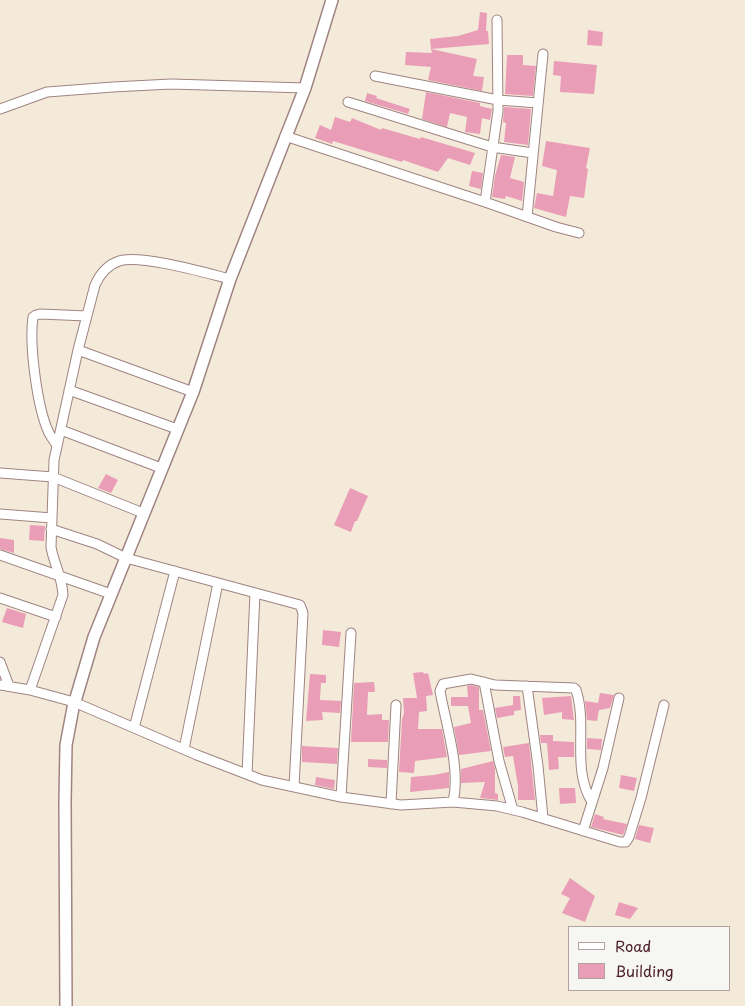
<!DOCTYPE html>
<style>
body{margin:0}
#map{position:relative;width:745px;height:1006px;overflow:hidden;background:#f4ead9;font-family:"Playpen Sans",sans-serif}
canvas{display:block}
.legend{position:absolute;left:568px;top:926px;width:162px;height:65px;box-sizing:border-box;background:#f6f6f2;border:1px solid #b1a0a2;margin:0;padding:6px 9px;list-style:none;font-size:15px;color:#4a1f2b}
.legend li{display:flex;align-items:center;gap:10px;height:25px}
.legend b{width:25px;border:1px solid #b1a0a2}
</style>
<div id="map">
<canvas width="745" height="1006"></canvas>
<ul class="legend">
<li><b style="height:6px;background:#fff"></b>Road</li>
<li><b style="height:14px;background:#ea9db7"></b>Building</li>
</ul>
</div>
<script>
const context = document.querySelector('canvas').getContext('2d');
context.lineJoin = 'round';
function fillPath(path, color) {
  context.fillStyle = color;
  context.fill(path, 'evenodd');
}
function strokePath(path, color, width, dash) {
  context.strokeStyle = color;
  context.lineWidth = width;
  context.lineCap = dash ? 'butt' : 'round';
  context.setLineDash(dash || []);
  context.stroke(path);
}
const building = new Path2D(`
 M 480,12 L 487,13 L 486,31 L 488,31 L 489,44 L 431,49 L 430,39 L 458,36 L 478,30 Z
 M 588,30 L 603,32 L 602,46 L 587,45 Z
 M 431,49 L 477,59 L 473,76 L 484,77 L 482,91 L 428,80 L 431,67 L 405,65 L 406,52 L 432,53 Z
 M 507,55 L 523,55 L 523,65 L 536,66 L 533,96 L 505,94 Z
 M 554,61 L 597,65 L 594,94 L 560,92 L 561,76 L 553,75 Z
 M 426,92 L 480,103 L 480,106 L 492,109 L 490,120 L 482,118 L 480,134 L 465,132 L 467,117 L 450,113 L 447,127 L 422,119 Z
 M 367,93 L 377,96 L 376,98 L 410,109 L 408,114 L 365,101 Z
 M 504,107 L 531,109 L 528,145 L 504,142 L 506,123 L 503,122 Z
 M 335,117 L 350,122 L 352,118 L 381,130 L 382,128 L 420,139 L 421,137 L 475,153 L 470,165 L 448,158 L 438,172 L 403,160 L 402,162 L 333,141 L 332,144 L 315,138 L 320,125 L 331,130 Z
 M 546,141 L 590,148 L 586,168 L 588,169 L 584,198 L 570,196 L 566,217 L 534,208 L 537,193 L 553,196 L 557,170 L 542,166 Z
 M 501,155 L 515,157 L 510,178 L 524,182 L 522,201 L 506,196 L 505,199 L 492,197 L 495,176 Z
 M 472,171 L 483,173 L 481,189 L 469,186 Z
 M 106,474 L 118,480 L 111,493 L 98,488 Z
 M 350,488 L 368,496 L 357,521 L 355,521 L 351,532 L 334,525 Z
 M 30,525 L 45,526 L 44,541 L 29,540 Z
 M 0,538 L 14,540 L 14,553 L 0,549 Z
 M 7,608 L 26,614 L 23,628 L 2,622 Z
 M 323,630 L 341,632 L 339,647 L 322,645 Z
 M 423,672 L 424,674 L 428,673 L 433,695 L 426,696 L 427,711 L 419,712 L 418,729 L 442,729 L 447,757 L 415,761 L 414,773 L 399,772 L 402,719 L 404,713 L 403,698 L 417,698 L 413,673 Z
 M 310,674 L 326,675 L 326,683 L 321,683 L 320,700 L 341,701 L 340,713 L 322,712 L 323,720 L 306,721 Z
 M 374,682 L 375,692 L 368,692 L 367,715 L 382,714 L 382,720 L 389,720 L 388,742 L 351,742 L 354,683 Z
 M 471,685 L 479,687 L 479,710 L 483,710 L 491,751 L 459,755 L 454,727 L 471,723 L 468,706 L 451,706 L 451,697 L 468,697 L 467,686 Z
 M 600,693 L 614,695 L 610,708 L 599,710 L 597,721 L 587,720 L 585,701 L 598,703 Z
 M 513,696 L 520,696 L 521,710 L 514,711 L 514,715 L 497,718 L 495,708 L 513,705 Z
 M 571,696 L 574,720 L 562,719 L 562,712 L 544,715 L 542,698 Z
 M 540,735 L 553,735 L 553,741 L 574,742 L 574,757 L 558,757 L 559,769 L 549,770 L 547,743 L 541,743 Z
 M 587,738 L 602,739 L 601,750 L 587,749 Z
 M 529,743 L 535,800 L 518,800 L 518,786 L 513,756 L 505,757 L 503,747 Z
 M 302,746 L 338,748 L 337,764 L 302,762 Z
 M 368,759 L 387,760 L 387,768 L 368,767 Z
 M 493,761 L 495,768 L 495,793 L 498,794 L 498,800 L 480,798 L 485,782 L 461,783 L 461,769 Z
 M 449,772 L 449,788 L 410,792 L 411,777 L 434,775 Z
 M 621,775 L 637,778 L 634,791 L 619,788 Z
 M 316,777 L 335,780 L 334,789 L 315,785 Z
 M 559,788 L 575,788 L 576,803 L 560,804 Z
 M 595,814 L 604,817 L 603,819 L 627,824 L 623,835 L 591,827 Z
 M 639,825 L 654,828 L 650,843 L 635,839 Z
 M 570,878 L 595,896 L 585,922 L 562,913 L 570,898 L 561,894 Z
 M 619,902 L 638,908 L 630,919 L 615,915 Z`);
const minor = new Path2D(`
 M 375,76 L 498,100 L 538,103
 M 348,102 L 492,147 L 533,153
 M 0,109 L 47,92 L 113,87 L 171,84 L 305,88
 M 285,136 L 485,202 L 556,227 L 579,233
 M 485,202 L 498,111 L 497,20
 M 527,217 L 543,54
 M 69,390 L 177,429
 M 193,392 L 78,350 L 95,285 C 100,274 107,265 119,261 C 140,254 206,273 230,279
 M 61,430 L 161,468
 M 57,446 C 55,442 51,437 49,433 C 37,408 29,344 33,317 L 36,315 L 40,314 L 87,316
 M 0,473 L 53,477 L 143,513
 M 0,514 L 52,518
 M 51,529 L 97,544 L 126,558 L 300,605 L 303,613 L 294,787
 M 0,555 L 111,594
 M 0,598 L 56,617
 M 0,662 L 9,686
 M 484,682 L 499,761 L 513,810
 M 0,685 L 30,690 L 74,702 L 197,755 L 262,780 L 341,797 L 401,805 L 453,802 L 497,806 L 522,812 L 620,842 L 626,842 L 629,837 L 641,798 L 664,705
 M 527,686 L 538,766 L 543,818
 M 30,690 L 63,595 C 62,575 54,565 51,547 L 54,460 L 78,350
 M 134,728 L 175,571
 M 184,749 L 218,583
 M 247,774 L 255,593
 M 341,797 L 351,633
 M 453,802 C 461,769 446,725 440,691 L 443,684 L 471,679 L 495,685 L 574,688 L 576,690 C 588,726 571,769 592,802
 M 391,804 L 396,705
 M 583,831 L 603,768 L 619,698`);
const tertiary = new Path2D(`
 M 66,1006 L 65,801 L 66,745 L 73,708 L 94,637 L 193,392 L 230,279 L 305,88 L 332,0`);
fillPath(building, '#ea9db7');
strokePath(minor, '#9f8482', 11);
strokePath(tertiary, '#9f8482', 14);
strokePath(minor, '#fff', 9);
strokePath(tertiary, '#fff', 11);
</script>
